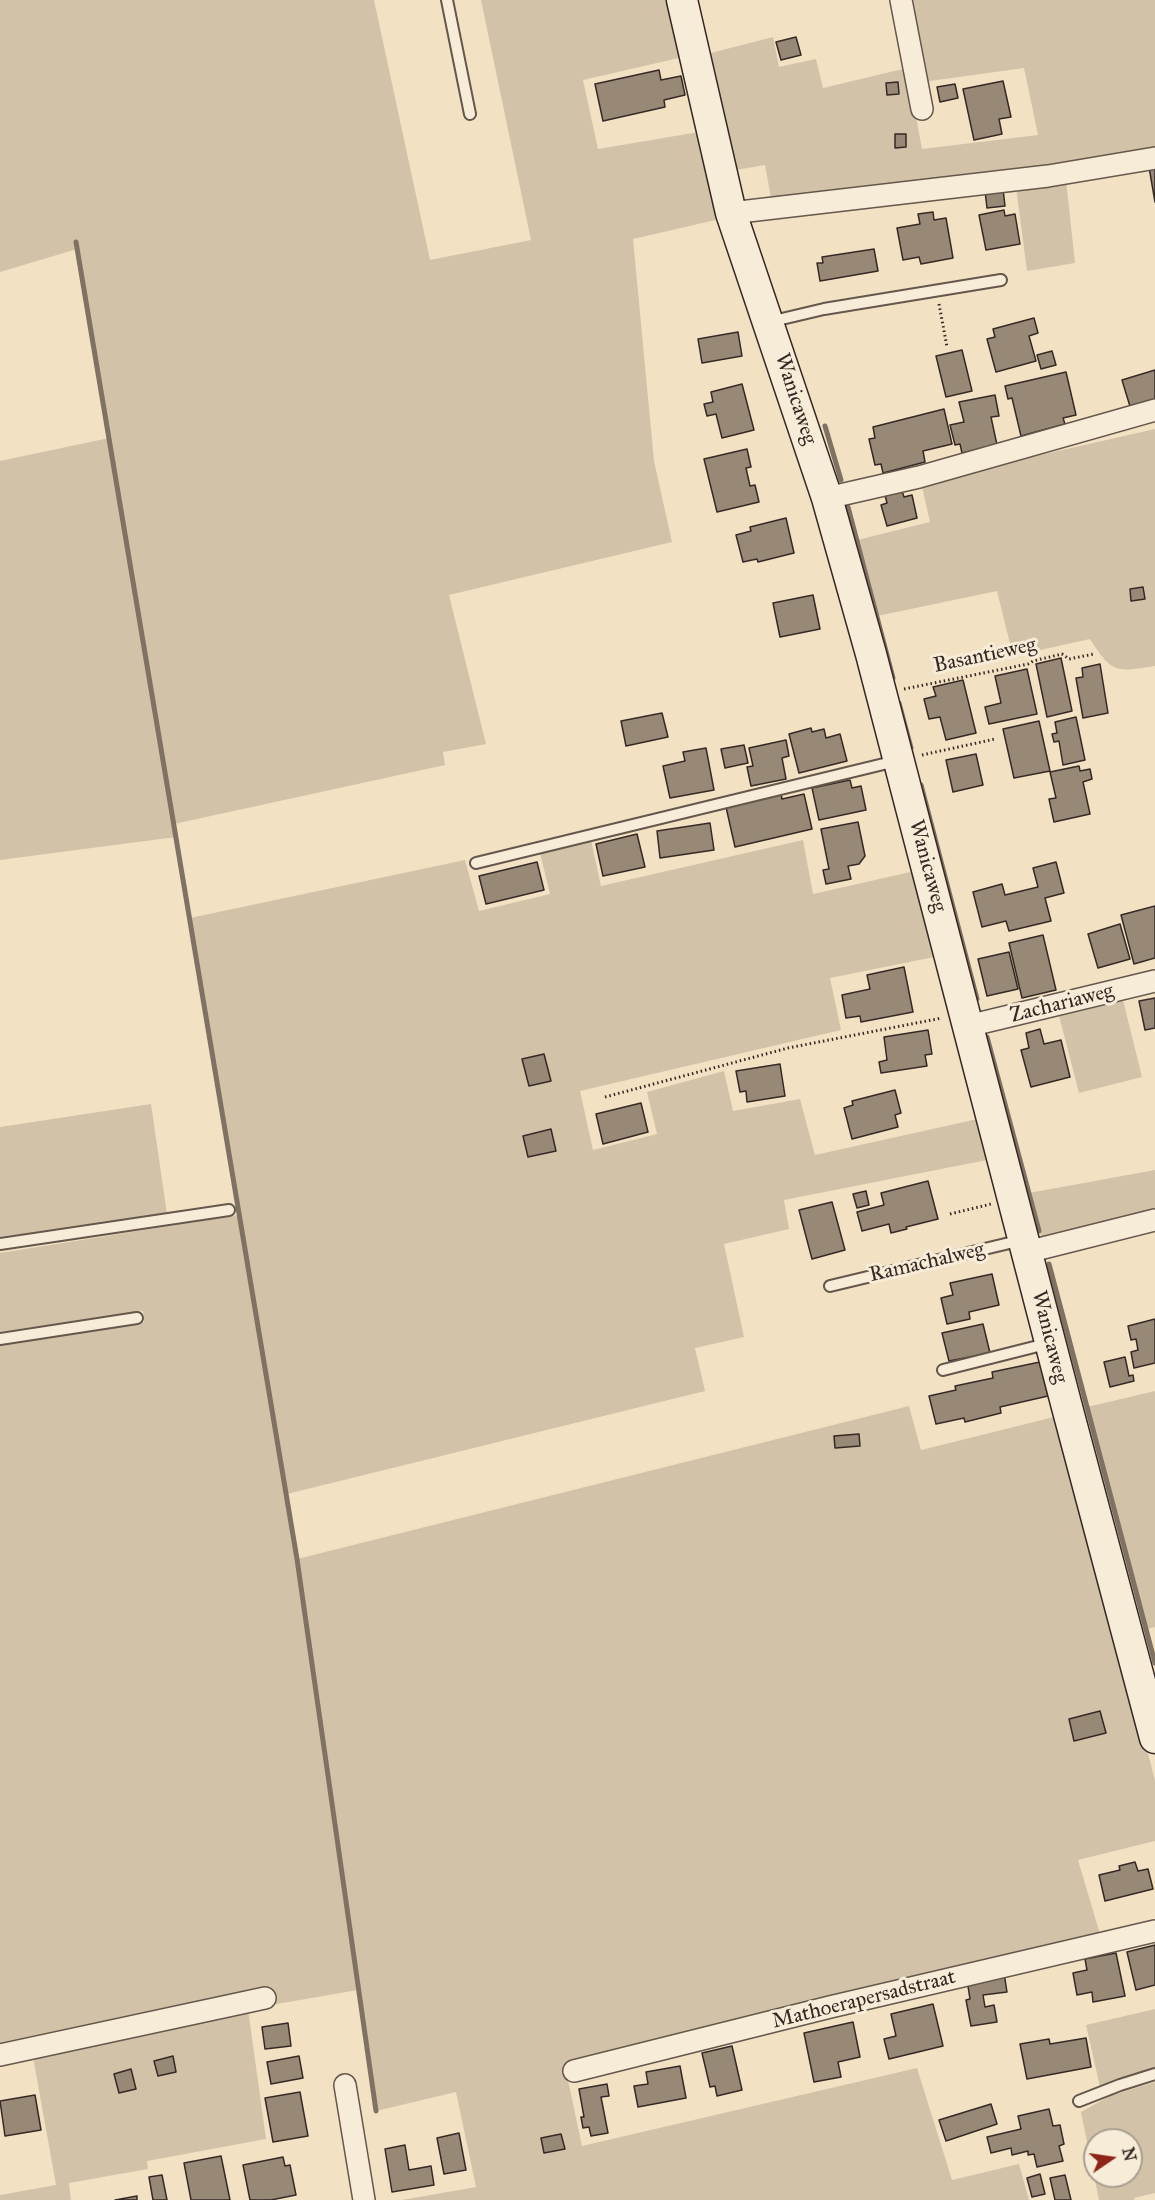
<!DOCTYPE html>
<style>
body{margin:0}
#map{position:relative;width:1155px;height:2200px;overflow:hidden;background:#f2e2c3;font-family:"IM FELL Great Primer",serif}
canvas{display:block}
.north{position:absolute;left:1083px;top:2128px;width:60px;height:60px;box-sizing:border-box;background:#f7ecd8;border:2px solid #aa9e90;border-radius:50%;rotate:77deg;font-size:16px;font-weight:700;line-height:24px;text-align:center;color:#362925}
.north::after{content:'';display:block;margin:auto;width:21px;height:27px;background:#8f2418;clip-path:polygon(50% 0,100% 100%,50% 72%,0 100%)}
</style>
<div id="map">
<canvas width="1155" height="2200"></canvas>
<div class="north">N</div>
</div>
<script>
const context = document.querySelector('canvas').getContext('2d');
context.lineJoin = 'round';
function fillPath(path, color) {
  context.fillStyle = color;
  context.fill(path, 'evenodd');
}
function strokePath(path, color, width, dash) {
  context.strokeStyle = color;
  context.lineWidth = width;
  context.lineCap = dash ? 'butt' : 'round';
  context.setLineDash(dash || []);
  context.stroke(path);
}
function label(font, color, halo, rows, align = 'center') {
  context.font = font + ' "IM FELL Great Primer",serif';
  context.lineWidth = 6;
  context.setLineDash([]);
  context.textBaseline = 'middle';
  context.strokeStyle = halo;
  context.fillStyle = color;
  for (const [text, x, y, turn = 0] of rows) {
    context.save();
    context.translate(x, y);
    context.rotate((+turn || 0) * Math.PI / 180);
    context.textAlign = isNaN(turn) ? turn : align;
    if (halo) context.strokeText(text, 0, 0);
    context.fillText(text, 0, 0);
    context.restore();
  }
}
const green = new Path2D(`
 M 0,0 L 374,0 L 430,260 L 531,240 L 481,0 L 672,0 L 683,57 L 583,80 L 598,149 L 699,132 L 720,219 L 633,239 L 654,461 L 672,542 L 449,595 L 486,744 L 443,752 L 445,765 L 174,824 L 176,837 L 0,860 L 0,461 L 109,438 L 77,249 L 0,272 Z
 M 909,0 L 1155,0 L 1155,149 L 1045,169 L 772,203 L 765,165 L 730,171 L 703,55 L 773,37 L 779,67 L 816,59 L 823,88 L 907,68 L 922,149 L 1038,135 L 1024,68 L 923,82 Z
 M 1066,180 L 1075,263 L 1027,271 L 1016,187 Z
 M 1155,429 L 1155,666 C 1116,672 1112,674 1090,639 L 1013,656 L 997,591 L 877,616 L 857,540 L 930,522 L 921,482 Z
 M 591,840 L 601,886 L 803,840 L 813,894 L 915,871 L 939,956 L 830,978 L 841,1030 L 580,1091 L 593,1150 L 657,1134 L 647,1092 L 724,1071 L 733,1111 L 800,1099 L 815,1155 L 982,1118 L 992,1159 L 784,1200 L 789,1229 L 724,1244 L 744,1337 L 695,1348 L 705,1391 L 287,1494 L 297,1559 L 909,1406 L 921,1450 L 1058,1416 L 1155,1780 L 1155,1841 L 1078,1860 L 1100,1934 L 565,2066 L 582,2146 L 917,2068 L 952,2180 L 1019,2164 L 1029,2200 L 402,2200 L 476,2187 L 456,2092 L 376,2111 L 358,1990 L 248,2009 L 266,2139 L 147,2161 L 148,2169 L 69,2183 L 71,2200 L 0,2200 L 0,2195 L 56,2185 L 31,2046 L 0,2051 L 0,1345 L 144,1322 L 143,1311 L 0,1332 L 0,1253 L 238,1215 L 190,918 L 465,860 L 479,911 L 550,894 L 540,853 Z
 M 1122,996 L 1142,1077 L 1079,1093 L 1058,1012 Z
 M 151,1104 L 167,1214 L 0,1240 L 0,1127 Z
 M 1155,1170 L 1155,1213 L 1042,1240 L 1029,1193 Z
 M 1155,1391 L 1155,1627 L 1146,1629 L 1087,1407 Z
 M 1155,2009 L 1155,2067 L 1100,2087 L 1086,2025 Z
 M 1155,2082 L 1155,2193 L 1134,2198 L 1135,2200 L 1099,2200 L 1081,2112 L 1110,2096 ZM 1095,2140 L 1131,2140 L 1131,2176 L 1095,2176 Z`);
const stream = new Path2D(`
 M 76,242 L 297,1559 L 376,2111
 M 825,426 L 841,480
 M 848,507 L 893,678
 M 899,703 L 911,748
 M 921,785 L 977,999
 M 987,1037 L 1039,1231
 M 1049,1264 L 1155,1663`);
const building = new Path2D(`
 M 796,37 L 801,55 L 781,60 L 776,42 Z
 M 659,70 L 661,80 L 681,76 L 685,95 L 664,100 L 665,107 L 603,121 L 595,84 Z
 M 1003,81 L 1011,117 L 999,119 L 1002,134 L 974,140 L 963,89 Z
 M 898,82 L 899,94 L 887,95 L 886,83 Z
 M 955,84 L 958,98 L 940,102 L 937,87 Z
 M 895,134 L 906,134 L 906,147 L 895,148 Z
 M 1155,166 L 1155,202 L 1149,167 Z
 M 1003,189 L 1005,206 L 987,208 L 985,191 Z
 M 1004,210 L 1005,216 L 1015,214 L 1020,244 L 986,250 L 979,215 Z
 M 933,212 L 934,220 L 946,218 L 953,258 L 921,264 L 919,257 L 903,260 L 897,228 L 920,224 L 918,214 Z
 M 874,249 L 878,271 L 820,281 L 817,263 L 823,263 L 822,257 Z
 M 1034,318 L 1038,333 L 1029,336 L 1036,361 L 996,372 L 987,339 L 995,337 L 993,329 Z
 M 738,332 L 742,356 L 702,363 L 698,339 Z
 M 962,350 L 972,391 L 946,397 L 936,356 Z
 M 1052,351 L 1056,365 L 1041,369 L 1037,355 Z
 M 1155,370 L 1155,407 L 1132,413 L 1122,380 Z
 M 1066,372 L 1076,415 L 1063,418 L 1065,424 L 1021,436 L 1012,398 L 1008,399 L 1005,386 Z
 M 742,384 L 754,430 L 722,438 L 716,414 L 707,416 L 704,404 L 713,402 L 711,392 Z
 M 995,395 L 999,416 L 991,417 L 997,445 L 962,453 L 960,444 L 955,445 L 950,425 L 964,422 L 959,402 Z
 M 944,409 L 952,444 L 923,451 L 925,462 L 883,473 L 881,464 L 875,465 L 869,439 L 875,438 L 873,427 Z
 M 747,449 L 751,467 L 746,468 L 750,486 L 755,485 L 759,502 L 717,512 L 704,459 Z
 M 902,491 L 904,497 L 912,495 L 917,518 L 887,526 L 881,505 L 887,503 L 885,495 Z
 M 786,518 L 794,553 L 758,562 L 757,559 L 743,562 L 736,535 L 751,531 L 750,527 Z
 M 1143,587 L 1145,599 L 1131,601 L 1130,589 Z
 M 813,595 L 820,629 L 780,637 L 773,603 Z
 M 1061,658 L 1072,711 L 1047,717 L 1036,664 Z
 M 1100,664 L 1108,713 L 1083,718 L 1076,678 L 1083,677 L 1082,668 Z
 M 1027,669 L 1037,714 L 989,724 L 985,707 L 1001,703 L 995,676 Z
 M 963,680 L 976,733 L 946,740 L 940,717 L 929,719 L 924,699 L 936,696 L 933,687 Z
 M 662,713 L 668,737 L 626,746 L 621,721 Z
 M 1076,717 L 1085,760 L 1063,765 L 1059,741 L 1054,742 L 1052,734 L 1057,733 L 1055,722 Z
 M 1039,721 L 1050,771 L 1014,778 L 1003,729 Z
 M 811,728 L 812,732 L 824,729 L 826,738 L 840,734 L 847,761 L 799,773 L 789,734 Z
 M 786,740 L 789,756 L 782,758 L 786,779 L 751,786 L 747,767 L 753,766 L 749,748 Z
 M 744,745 L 748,763 L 725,768 L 721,749 Z
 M 706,748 L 714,790 L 670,798 L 663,766 L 685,761 L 683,752 Z
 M 976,754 L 983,785 L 953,792 L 946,760 Z
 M 1079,766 L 1080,771 L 1090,769 L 1092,779 L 1083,782 L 1090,814 L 1054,822 L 1049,799 L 1056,798 L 1050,772 Z
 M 850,780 L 852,788 L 861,786 L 866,810 L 819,820 L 812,788 Z
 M 781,794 L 782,799 L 804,794 L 812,829 L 735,847 L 726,807 Z
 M 858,822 L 865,856 L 859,864 L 848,866 L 851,879 L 826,884 L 823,870 L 829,869 L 821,829 Z
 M 710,823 L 714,850 L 660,858 L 657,831 Z
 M 637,834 L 645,867 L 603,876 L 596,844 Z
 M 537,862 L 544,890 L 486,904 L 479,876 Z
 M 1056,862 L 1064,893 L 1045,898 L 1051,921 L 1009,931 L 1006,921 L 982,927 L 973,892 L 1002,884 L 1005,895 L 1038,887 L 1033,868 Z
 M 1155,906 L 1155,958 L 1134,964 L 1121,915 Z
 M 1120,924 L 1130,959 L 1098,968 L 1088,934 Z
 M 1043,935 L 1056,990 L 1022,998 L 1009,943 Z
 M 1009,952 L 1018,989 L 987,996 L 978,959 Z
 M 904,967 L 913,1012 L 861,1022 L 860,1016 L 846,1018 L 842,995 L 870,989 L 867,975 Z
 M 1155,998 L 1155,1028 L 1145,1030 L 1139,1001 Z
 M 1040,1029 L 1044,1044 L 1061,1040 L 1070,1077 L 1031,1087 L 1021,1050 L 1029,1048 L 1026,1033 Z
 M 928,1030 L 932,1054 L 925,1055 L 927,1066 L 881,1073 L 879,1062 L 887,1060 L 884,1037 Z
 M 544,1054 L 551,1081 L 529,1086 L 522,1059 Z
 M 780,1064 L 785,1096 L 747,1102 L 746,1091 L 740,1092 L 736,1071 Z
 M 895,1090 L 901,1113 L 895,1115 L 898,1127 L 852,1139 L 844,1108 L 853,1105 L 852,1101 Z
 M 641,1103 L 648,1132 L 603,1144 L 596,1114 Z
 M 551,1129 L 556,1151 L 528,1157 L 523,1136 Z
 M 928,1181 L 938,1219 L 906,1227 L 907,1229 L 891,1233 L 889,1224 L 862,1231 L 857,1212 L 884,1205 L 881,1193 Z
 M 866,1191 L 869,1205 L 857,1208 L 853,1194 Z
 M 832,1202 L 845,1250 L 812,1259 L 799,1210 Z
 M 992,1274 L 999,1305 L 969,1312 L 970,1319 L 947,1324 L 941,1298 L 953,1295 L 950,1283 Z
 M 1155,1319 L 1155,1363 L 1134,1368 L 1131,1352 L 1138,1350 L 1136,1339 L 1131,1340 L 1128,1326 Z
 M 983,1324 L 990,1353 L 949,1361 L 942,1333 Z
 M 1125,1357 L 1129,1376 L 1133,1375 L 1134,1381 L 1110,1387 L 1104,1362 Z
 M 1040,1362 L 1048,1396 L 1000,1407 L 1001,1413 L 965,1422 L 964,1418 L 936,1424 L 929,1396 L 956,1390 L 955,1386 L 993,1378 L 992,1372 Z
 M 859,1434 L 860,1446 L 835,1448 L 834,1436 Z
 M 1100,1711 L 1106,1733 L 1074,1741 L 1069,1719 Z
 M 1135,1862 L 1138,1871 L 1148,1869 L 1153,1889 L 1105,1901 L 1099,1875 L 1120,1870 L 1119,1866 Z
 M 1155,1945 L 1155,1985 L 1136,1990 L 1127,1952 Z
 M 1116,1953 L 1125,1996 L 1093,2002 L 1092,1992 L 1077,1995 L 1073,1973 L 1087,1970 L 1085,1959 Z
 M 1004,1973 L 1007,1992 L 983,1995 L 985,2007 L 994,2005 L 997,2022 L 971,2026 L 966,2000 L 970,1999 L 967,1980 Z
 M 933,2004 L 943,2046 L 889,2059 L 884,2039 L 896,2036 L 891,2014 Z
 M 853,2022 L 860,2057 L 838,2062 L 841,2077 L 814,2082 L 804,2033 Z
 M 288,2023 L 291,2046 L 265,2049 L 262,2027 Z
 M 1086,2038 L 1091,2067 L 1027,2079 L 1020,2044 L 1049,2039 L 1050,2044 Z
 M 732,2046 L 742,2090 L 717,2096 L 715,2086 L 710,2087 L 702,2053 Z
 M 173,2056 L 176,2072 L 158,2076 L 154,2061 Z
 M 299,2056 L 303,2078 L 271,2084 L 267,2062 Z
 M 680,2066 L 686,2098 L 638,2107 L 634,2086 L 648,2084 L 646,2072 Z
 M 131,2069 L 136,2089 L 119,2093 L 114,2074 Z
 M 607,2084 L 609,2096 L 601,2097 L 608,2133 L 591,2136 L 589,2127 L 583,2128 L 581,2117 L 584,2117 L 579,2089 Z
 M 300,2092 L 308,2136 L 273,2142 L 265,2098 Z
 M 35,2095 L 41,2130 L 5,2136 L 0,2101 Z
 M 991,2104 L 997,2124 L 946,2141 L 939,2120 Z
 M 1049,2109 L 1053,2126 L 1060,2125 L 1064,2144 L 1059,2146 L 1063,2161 L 1037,2167 L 1034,2154 L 1028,2155 L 1028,2151 L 1012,2155 L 1011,2148 L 991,2153 L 987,2137 L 1021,2129 L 1018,2116 Z
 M 459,2133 L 466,2170 L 444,2174 L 437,2138 Z
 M 561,2134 L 565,2149 L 544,2153 L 541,2138 Z
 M 405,2145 L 409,2170 L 431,2166 L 434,2185 L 392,2192 L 385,2149 Z
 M 221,2156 L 230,2200 L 191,2200 L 184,2163 Z
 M 283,2157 L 285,2166 L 290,2165 L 296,2195 L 271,2200 L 250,2200 L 243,2165 Z
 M 1040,2174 L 1045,2194 L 1032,2197 L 1027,2178 Z
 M 162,2175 L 167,2200 L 153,2200 L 149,2177 Z
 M 1065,2175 L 1071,2200 L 1055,2200 L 1050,2178 Z
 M 137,2196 L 137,2200 L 115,2200 Z`);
const path = new Path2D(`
 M 939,304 L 947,347
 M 904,689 L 1028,664 L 1033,661 L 1062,654 L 1069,659 L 1094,654
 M 922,755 L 995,739
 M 605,1097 L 788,1048 L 942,1018
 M 950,1214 L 991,1204`);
const lane = new Path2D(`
 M 447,0 L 470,114
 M 769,322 L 824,309 L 1001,280
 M 476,863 L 896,761
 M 0,1244 L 229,1210
 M 830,1286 L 1022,1240
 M 0,1339 L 137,1318
 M 943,1370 L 1050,1343
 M 1079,2101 L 1120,2085 L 1155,2074`);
const street = new Path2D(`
 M 901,0 L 922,109
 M 731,213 L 1048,176 L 1155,158
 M 827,498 L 919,477 L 1155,410
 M 968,1026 L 1155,981
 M 1027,1252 L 1155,1220
 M 0,2055 L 265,1998
 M 574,2071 L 830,2007 L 1155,1931
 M 345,2085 L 364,2200`);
const secondary = new Path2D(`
 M 682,0 L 731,213 L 827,498 L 871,654 L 1067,1407 L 1155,1738`);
const streetNames = [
 ["Wanicaweg",795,399,72],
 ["Basantieweg",985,656,-12],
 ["Wanicaweg",927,866,75],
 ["Zachariaweg",1062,1004,-14],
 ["Ramachalweg",927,1263,-13],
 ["Wanicaweg",1049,1337,76],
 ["Mathoerapersadstraat",864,2000,-14]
];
fillPath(green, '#d2c3a8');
strokePath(stream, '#807263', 5);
fillPath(building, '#988977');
strokePath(building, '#362925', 1.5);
strokePath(lane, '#65574c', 14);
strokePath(street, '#65574c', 24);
strokePath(secondary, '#362925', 33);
strokePath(path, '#362925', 3, [1.5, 3]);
strokePath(lane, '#f7ecd8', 10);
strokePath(street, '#f7ecd8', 21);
strokePath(secondary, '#f7ecd8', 30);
label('21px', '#362925', '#f7ecd8', streetNames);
</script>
